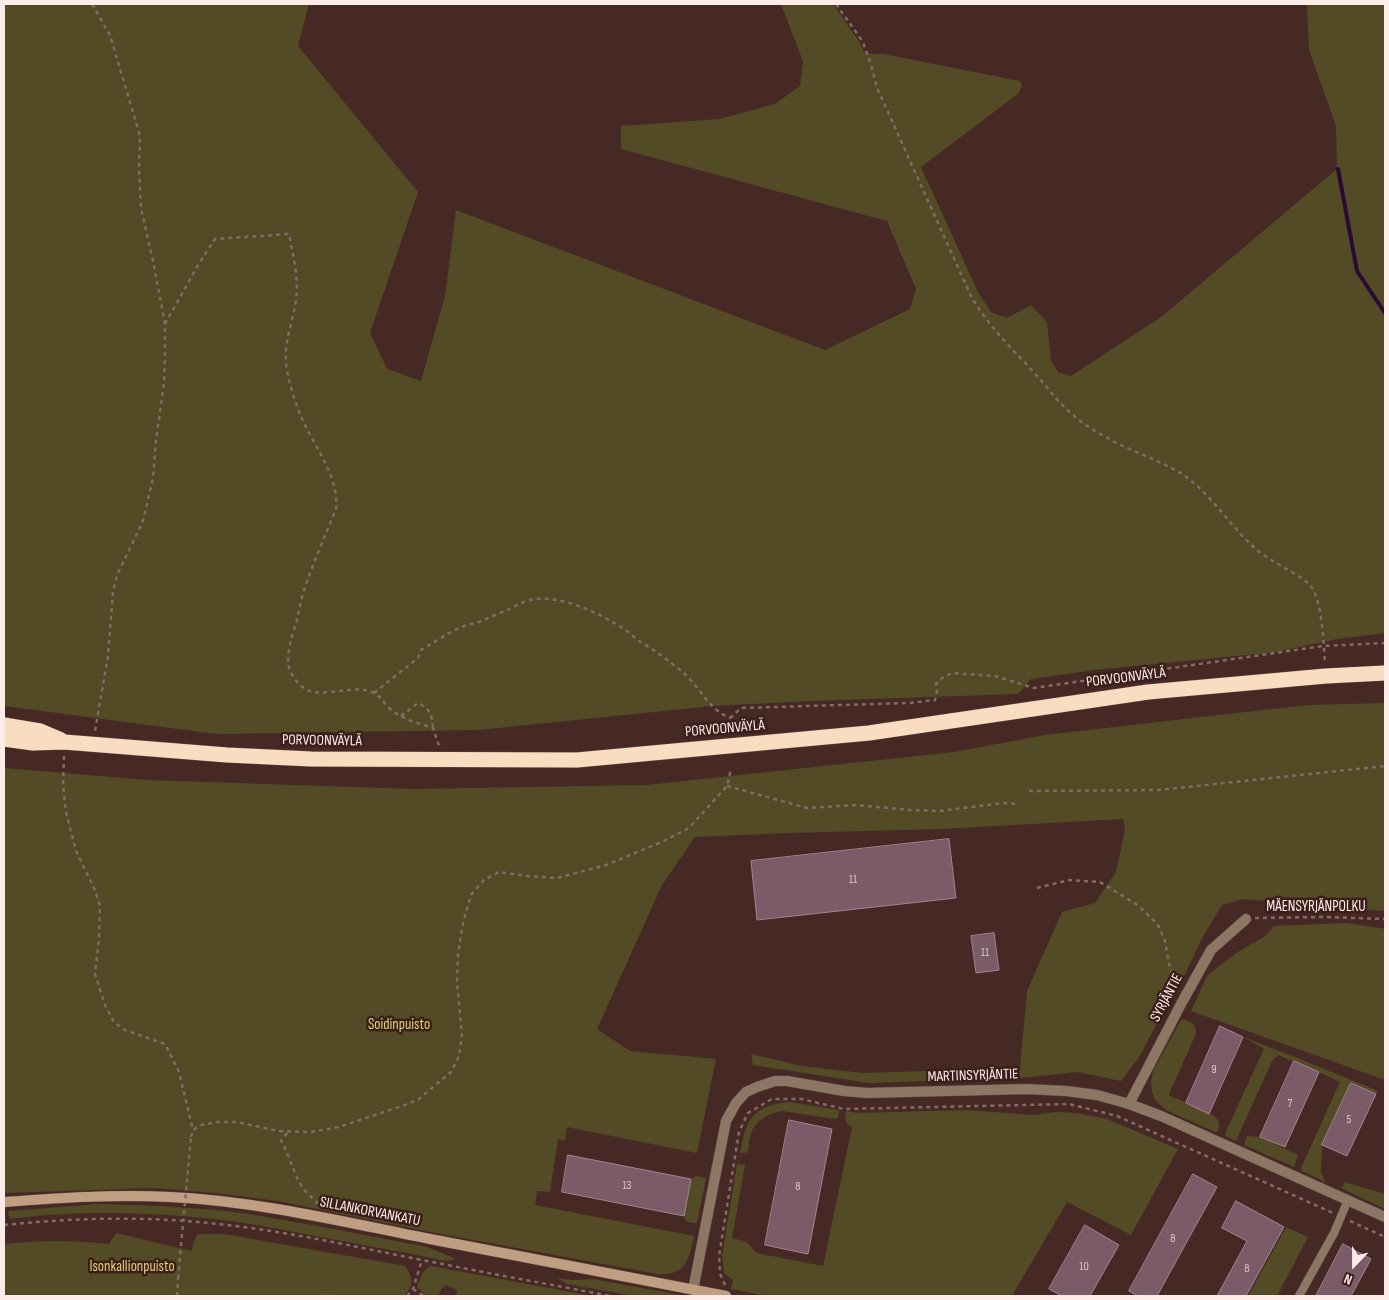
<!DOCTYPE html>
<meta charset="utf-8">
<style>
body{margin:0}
#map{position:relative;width:1389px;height:1300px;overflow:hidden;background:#462925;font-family:"Sofia Sans Condensed",sans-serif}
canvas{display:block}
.frame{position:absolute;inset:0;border:5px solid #ffece8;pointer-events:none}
.north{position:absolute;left:1329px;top:1240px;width:50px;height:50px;-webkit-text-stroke:4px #3b1f1b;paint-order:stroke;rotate:202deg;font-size:14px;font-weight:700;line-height:20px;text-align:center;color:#ffece8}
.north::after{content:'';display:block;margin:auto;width:18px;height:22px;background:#ffece8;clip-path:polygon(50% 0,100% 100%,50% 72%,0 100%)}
</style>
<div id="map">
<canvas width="1389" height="1300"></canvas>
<div class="frame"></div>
<div class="north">N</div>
</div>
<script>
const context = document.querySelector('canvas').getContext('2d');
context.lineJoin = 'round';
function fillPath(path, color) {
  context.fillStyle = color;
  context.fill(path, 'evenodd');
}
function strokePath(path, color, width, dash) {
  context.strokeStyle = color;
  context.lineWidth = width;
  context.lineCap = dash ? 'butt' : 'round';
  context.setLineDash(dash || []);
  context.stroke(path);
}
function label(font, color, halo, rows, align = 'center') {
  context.font = font + ' "Sofia Sans Condensed",sans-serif';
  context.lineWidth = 5;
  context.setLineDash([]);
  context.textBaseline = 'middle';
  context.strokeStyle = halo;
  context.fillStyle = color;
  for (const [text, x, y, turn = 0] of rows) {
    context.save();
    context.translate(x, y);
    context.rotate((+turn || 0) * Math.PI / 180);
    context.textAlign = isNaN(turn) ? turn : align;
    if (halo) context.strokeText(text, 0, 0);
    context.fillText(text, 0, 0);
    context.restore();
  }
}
const green = new Path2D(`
 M 4,4 L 309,4 L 298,46 L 418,192 L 370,333 L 387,369 L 421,381 L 445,296 L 456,210 L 825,350 L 910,309 L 916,289 L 887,221 L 621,149 L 621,126 L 719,119 L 775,104 L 800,86 L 803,61 L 781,4 L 833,4 L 860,43 L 864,52 L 871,54 L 884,54 L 1020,81 L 1022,86 L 1019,93 L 921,167 L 978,292 L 991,312 L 1007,318 L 1031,305 L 1047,322 L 1051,361 L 1058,372 L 1071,376 L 1161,317 L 1337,169 L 1336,126 L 1309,50 L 1307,4 L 1385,4 L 1385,633 L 1337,639 L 1277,652 L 1095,670 L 1031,679 L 1018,694 L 812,701 L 712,706 L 479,730 L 216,734 L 4,706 Z
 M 1385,703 L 1385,911 L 1284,905 L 1267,901 L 1243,899 L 1222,905 L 1202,938 L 1179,987 L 1172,994 L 1140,1056 L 1121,1081 L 1077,1072 L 1021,1078 L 869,1083 L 753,1065 L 751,1054 L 802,1066 L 863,1073 L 1020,1068 L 1027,991 L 1062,912 L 1095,903 L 1116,872 L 1125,829 L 1123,819 L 942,829 L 789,833 L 695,837 L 662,885 L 597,1029 L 630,1051 L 716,1059 L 697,1153 L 567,1127 L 565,1140 L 558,1139 L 550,1192 L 537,1191 L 535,1205 L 694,1236 C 689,1260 686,1276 657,1274 L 420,1230 L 278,1201 L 216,1193 L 153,1188 L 4,1193 L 4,768 L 147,780 L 413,789 L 646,785 L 954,752 L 1045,735 L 1201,717 L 1309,705 Z
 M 1347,923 L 1385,929 L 1385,1080 L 1191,1011 L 1207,976 L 1236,953 L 1264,937 L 1274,926 Z
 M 1184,1019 L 1194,1024 L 1196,1031 L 1195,1036 L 1169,1094 L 1170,1096 C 1181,1101 1210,1111 1217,1119 C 1220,1123 1219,1127 1218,1131 L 1215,1132 L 1166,1110 L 1155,1100 L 1152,1092 L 1151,1082 L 1153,1071 L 1181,1020 Z
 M 1243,1037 L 1300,1059 L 1378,1091 L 1376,1094 L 1351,1083 L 1322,1145 L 1321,1172 L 1325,1182 L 1302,1171 L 1301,1168 L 1340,1082 L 1319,1072 L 1278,1055 L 1272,1061 L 1236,1141 L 1226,1136 L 1226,1131 L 1264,1049 Z
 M 790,1102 L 839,1110 L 838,1118 L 835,1119 L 782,1111 C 770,1113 756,1120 752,1131 C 749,1137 749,1145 748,1151 L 745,1153 L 740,1153 C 747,1117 753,1106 790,1102 Z
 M 966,1110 L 1033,1115 L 1056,1112 L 1076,1113 L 1107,1119 L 1178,1149 L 1131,1235 L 1067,1202 L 1012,1296 L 767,1296 L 731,1289 L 733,1280 L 724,1273 L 722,1256 L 737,1164 L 745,1165 L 732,1238 L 747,1242 L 756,1253 L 823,1266 L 852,1127 C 844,1123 845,1119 846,1111 L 858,1113 Z
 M 1247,1136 L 1260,1137 L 1298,1155 L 1294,1167 L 1244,1145 Z
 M 696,1176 L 706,1178 L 697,1223 L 691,1223 L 686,1221 L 684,1216 L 691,1179 Z
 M 1345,1182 L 1385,1194 L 1385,1209 L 1341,1188 Z
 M 99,1204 L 161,1206 L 217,1210 L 249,1214 L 318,1226 L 427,1247 L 456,1259 L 446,1261 C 399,1251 351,1243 304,1234 C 274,1228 244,1222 214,1219 C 148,1212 76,1210 10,1219 L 8,1213 L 9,1211 Z
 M 1286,1227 L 1308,1237 L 1277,1296 L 1248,1296 Z
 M 116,1233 L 191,1251 L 197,1234 L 224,1234 L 405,1266 C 413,1277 415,1287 403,1296 L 4,1296 L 4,1244 C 38,1240 75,1240 109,1244 Z
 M 431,1266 L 592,1296 L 456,1296 L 457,1290 L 446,1285 L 442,1288 L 438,1296 L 426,1296 L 417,1287 C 420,1278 422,1270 431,1266 Z
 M 557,1278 L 572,1280 L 593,1279 L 686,1296 L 634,1296 L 567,1284 Z`);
const stream = new Path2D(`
 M 1338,169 L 1357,271 L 1385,313`);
const building = new Path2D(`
 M 949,839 L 956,898 L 757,920 L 751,861 Z
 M 994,933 L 999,970 L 976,973 L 971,936 Z
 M 1220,1026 L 1243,1037 L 1209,1114 L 1186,1103 Z
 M 1294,1061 L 1319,1072 L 1285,1147 L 1260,1137 Z
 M 1351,1083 L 1376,1094 L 1347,1156 L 1322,1145 Z
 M 789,1120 L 832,1129 L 808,1254 L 765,1245 Z
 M 568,1155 L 691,1179 L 684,1216 L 562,1192 Z
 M 1193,1174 L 1217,1187 L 1157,1296 L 1138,1296 L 1129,1291 Z
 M 1236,1201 L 1284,1227 L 1246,1296 L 1217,1296 L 1247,1241 L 1222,1228 Z
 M 1085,1225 L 1119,1245 L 1090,1296 L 1062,1296 L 1049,1289 Z
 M 1343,1244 L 1371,1259 L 1351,1296 L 1316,1296 Z`);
const path = new Path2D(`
 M 92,4 L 110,35 L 140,136 L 139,169 L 141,208 L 153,261 L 165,324 L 165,354 L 164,383 L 156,440 L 153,478 L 143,521 L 117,575 L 113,591 L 108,656 L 95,731
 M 836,4 L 863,42 L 872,68 L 877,88 L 888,112 L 970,294 C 988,327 1013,349 1037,376 C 1043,382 1049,390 1054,396 C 1069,413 1085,426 1104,436 C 1129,451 1158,459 1182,474 C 1212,494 1230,527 1257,550 C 1270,562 1305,576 1312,588 C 1323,606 1323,641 1325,662
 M 165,324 L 198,265 L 215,239 L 289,234 C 293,256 299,277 296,299 C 293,323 282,345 287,370 C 290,387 296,405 303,421 C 316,449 339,477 336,509 C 325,536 313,563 304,590 C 301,600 299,610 297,620 C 293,633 288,647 288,661 C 288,671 296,683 305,689 C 322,699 352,684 372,692 C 380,695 383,702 389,708 C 401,719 418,723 433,728 L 439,746
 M 374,693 L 418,658 L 421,650 C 435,642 449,632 464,626 C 469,624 474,624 479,622 C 488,618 498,614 507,610 C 516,606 525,600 535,599 C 564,596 601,614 624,629 C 629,632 634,637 639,641 C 653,649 666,659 679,669 C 699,684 707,709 730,718
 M 401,716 L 418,703 C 430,709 432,714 433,728
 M 728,726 L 730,718 L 741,708 L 909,703 L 935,700 L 937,692 L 936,684 L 942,678 L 952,673 L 995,676 L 1034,688 L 1323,646 L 1385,643
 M 64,756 L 63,785 L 66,812 L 76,851 L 95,890 L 100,906 L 99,939 L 95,974 L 105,1005 L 114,1022 L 125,1030 L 165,1044 L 179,1072 L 193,1130
 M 727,786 L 807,808 L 855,805 L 910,810 L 939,811 L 1004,803 L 1016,804
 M 1029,791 L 1159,790 L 1385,766
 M 1037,888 L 1069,880 L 1100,882 L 1139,906 L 1158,925 L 1165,941 L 1169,964 L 1177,990
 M 1255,918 L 1324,917 L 1385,919
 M 287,1133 L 281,1141 C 290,1156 293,1173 303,1188 C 307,1194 314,1199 319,1205
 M 191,1137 L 193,1130 L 201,1125 L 217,1122 L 237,1122 L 278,1131 L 311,1132 L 339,1127 L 405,1105 L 419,1099 L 451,1072 L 459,1056 L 462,1035 L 457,983 L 458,954 L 463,923 L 471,895 L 484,880 L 499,872 L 527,876 L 557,878 L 606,865 L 664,841 L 689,828 L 727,786 L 731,769
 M 4,1216 L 4,1225
 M 1350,1221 L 1385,1237
 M 4,1225 C 72,1218 140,1216 208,1223 C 273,1229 338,1243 402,1256 C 472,1270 541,1283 611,1296
 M 725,1285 L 720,1274 L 719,1256 L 739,1132 L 748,1113 L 772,1099 L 801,1099 L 844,1109 L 1069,1104 L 1117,1116 L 1333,1213
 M 413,1289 L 424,1296
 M 177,1296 L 178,1278
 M 326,1296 L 335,1296
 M 407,1296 L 413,1289 L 422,1260`);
const lane = new Path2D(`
 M 1299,1296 L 1334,1233 L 1348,1200`);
const street = new Path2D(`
 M 1129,1104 L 1181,1004 L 1211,950 L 1246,919
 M 693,1290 L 726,1121 L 736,1103 L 746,1092 L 757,1087 L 775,1081 L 787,1081 L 844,1091 L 867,1093 L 1026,1089 L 1066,1091 L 1097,1095 L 1129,1104 L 1161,1116 L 1385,1217`);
const secondary = new Path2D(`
 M 4,1202 C 59,1198 114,1194 170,1197 C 257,1201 344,1222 430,1239 C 529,1259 628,1277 726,1296`);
const highway = new Path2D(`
 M 4,725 L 40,731 L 61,740
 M 4,739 L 33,743 L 64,742 L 227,755 L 311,759 L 577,760 L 869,733 L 1148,692 L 1326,676 L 1385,673`);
const pathBridge = new Path2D(`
 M 178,1278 L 191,1137`);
const numberNames = [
 ["11",853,880],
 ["11",985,953],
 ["9",1214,1070],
 ["7",1290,1104],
 ["5",1349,1120],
 ["13",627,1186],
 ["8",798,1187],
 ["8",1173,1239],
 ["10",1084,1267],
 ["8",1247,1269]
];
const streetNames = [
 ["PORVOONVÄYLÄ",1126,678,-7],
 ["PORVOONVÄYLÄ",725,729,-5],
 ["PORVOONVÄYLÄ",322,741,1],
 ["MÄENSYRJÄNPOLKU",1316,907],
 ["SYRJÄNTIE",1167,998,-62],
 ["MARTINSYRJÄNTIE",973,1076,-2],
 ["SILLANKORVANKATU",370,1212,11]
];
const parkNames = [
 ["Soidinpuisto",399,1025],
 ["Isonkallionpuisto",132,1267]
];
fillPath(green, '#524b25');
strokePath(stream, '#2b0933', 4);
fillPath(building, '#7a5b67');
strokePath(building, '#a58490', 1);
strokePath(lane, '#644844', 9);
strokePath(street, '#644844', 11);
strokePath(secondary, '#644844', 11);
strokePath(highway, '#644844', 16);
strokePath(path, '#846a66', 2.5, [4, 4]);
strokePath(lane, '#8c7765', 8);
strokePath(street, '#8c7765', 10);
strokePath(secondary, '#bf9e81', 10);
strokePath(highway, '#fadcc0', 15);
strokePath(pathBridge, '#846a66', 2.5, [4, 4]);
label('12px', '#dec8c8', null, numberNames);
label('15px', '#ffece8', '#3b1f1b', streetNames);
label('15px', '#e2d076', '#3b1f1b', parkNames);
</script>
